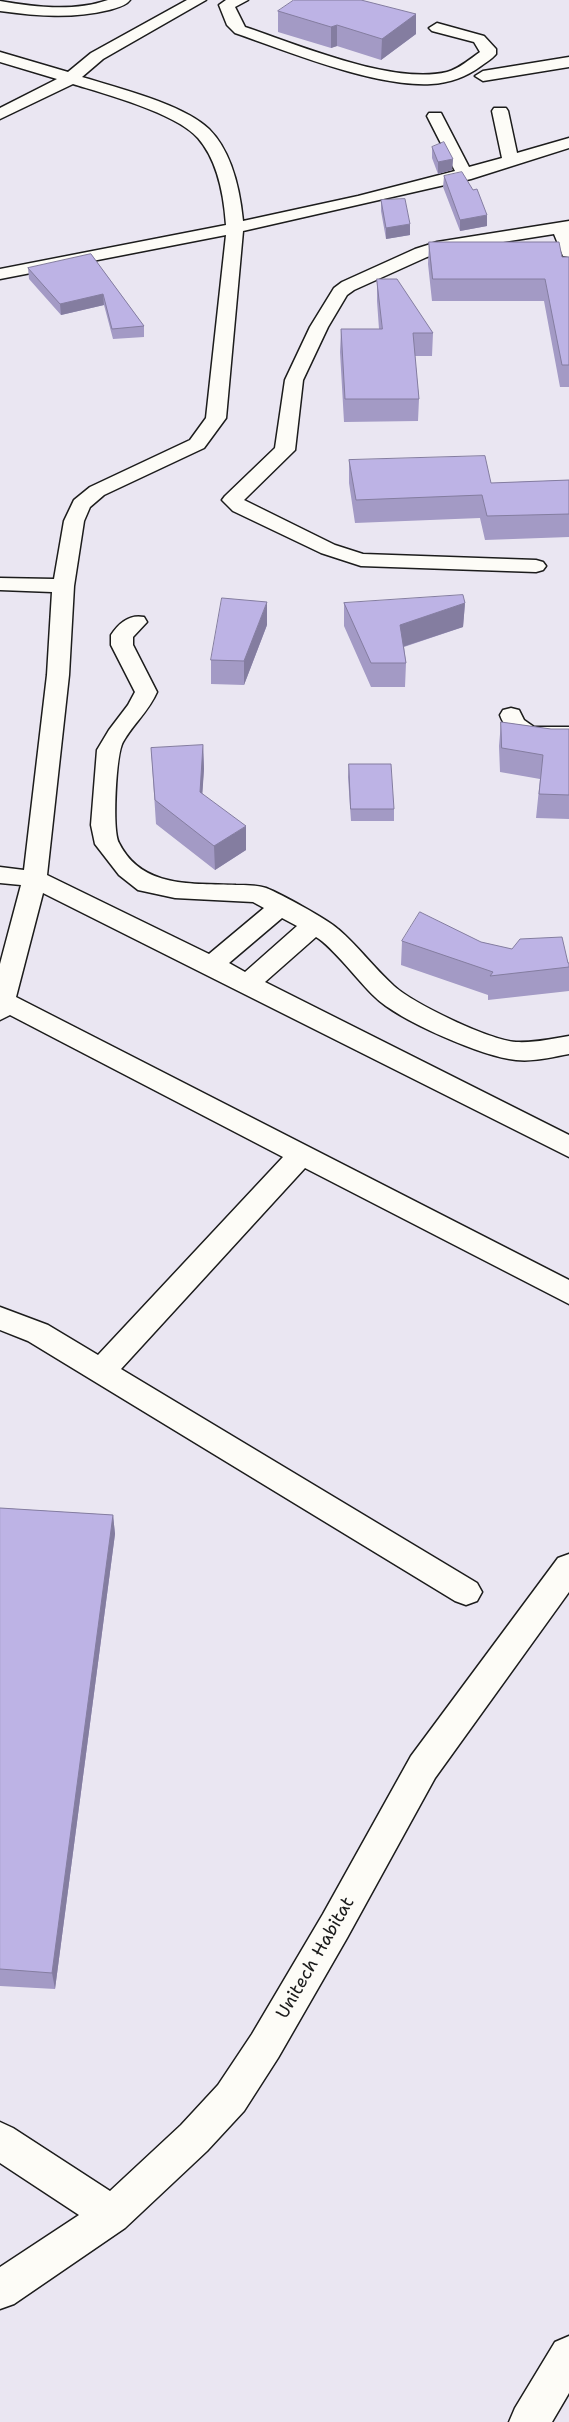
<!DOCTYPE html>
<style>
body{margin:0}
canvas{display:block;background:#eae6f2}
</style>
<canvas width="569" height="2422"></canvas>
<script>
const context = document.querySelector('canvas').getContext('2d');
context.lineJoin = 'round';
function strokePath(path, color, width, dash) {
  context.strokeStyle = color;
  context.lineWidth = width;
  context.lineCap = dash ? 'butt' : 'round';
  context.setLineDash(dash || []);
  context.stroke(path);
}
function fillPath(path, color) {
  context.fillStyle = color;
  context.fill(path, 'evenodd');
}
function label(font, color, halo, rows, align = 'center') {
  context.font = font + ' "Shantell Sans",sans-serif';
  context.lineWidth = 4;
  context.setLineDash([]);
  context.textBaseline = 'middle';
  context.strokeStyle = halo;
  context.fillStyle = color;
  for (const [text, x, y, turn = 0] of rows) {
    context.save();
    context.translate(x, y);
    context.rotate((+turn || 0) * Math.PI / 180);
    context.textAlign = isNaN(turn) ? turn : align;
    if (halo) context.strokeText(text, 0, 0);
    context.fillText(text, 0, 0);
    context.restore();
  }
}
const minor = new Path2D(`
 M 108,0 L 130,0 C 126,6 116,8 109,10 C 72,19 37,16 0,11 L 0,1 C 35,7 73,12 108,0 Z
 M 187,0 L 206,0 L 103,59 L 82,77 C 118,88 183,104 209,129 C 232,152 240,190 243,221 L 358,196 L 455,171 L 427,116 L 429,113 L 441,113 L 469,167 L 502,158 L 492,111 L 494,108 L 506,108 L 508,111 L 517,153 L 569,138 L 569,148 L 471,179 L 243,231 L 226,418 L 204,448 L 104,495 L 90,507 L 84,521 L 74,586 L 69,675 L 47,875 L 209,954 L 264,908 L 253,902 L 175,898 L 138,890 L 119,875 L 95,844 L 91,825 L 97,750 L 109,730 L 128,705 L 135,692 L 111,645 L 111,635 C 119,623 129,614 144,617 L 147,622 L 133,637 L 133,645 L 157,692 C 149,711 133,724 123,742 C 116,754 112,830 119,843 C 142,889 193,883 236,885 C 246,885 257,885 266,888 C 281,894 327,919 338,929 C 358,946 374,968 394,986 C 414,1004 489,1040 516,1042 C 534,1043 552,1039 569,1036 L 569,1054 C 552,1057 534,1062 516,1060 C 483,1057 398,1020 375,997 C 359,982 332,946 316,937 L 265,982 L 569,1135 L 569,1157 L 43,893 L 16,997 L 569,1280 L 569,1304 L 305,1168 L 121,1369 L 477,1583 L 482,1592 L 477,1601 L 466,1605 L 455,1601 L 28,1341 L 0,1330 L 0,1307 L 48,1325 L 98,1355 L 283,1157 L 10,1015 L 0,1020 L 0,964 L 21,885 L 0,883 L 0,867 L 24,870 L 47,675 L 52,592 L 0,590 L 0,578 L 54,579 L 64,521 L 74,500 L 90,487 L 190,440 L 206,418 L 226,235 L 0,279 L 0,269 L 226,225 C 224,196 218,161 198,138 C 176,113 105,94 73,84 L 0,119 L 0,108 L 57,79 L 0,62 L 0,52 L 68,72 L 91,53 ZM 282,918 L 297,926 L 245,972 L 229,963 Z
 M 226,0 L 248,0 L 235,7 L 245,27 C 299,45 392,85 447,72 C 459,69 470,59 480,52 L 474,42 L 432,31 L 429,28 L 437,23 L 484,36 L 496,49 L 496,54 C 492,59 486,62 481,66 C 466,77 450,83 431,84 C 374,87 290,52 235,33 L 227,25 L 219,5 Z
 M 569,57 L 569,67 L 483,81 L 475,76 L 483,71 Z
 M 569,221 L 569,257 L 563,256 L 554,234 L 446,251 L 427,257 L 354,290 L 347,295 L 328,327 L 303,380 L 295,450 L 244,500 L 335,545 L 363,554 L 536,560 L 543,562 L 546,566 L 543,570 L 536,572 L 361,566 L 321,553 L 233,511 L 222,500 L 225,496 L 275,448 L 285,380 L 310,327 L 334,288 L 342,282 L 415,249 L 437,242 Z
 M 511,708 L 519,710 L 524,720 L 534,727 L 569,727 L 569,741 C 543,744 510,744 500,715 L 503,710 Z
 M 569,1554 L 569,1592 L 435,1778 L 347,1938 L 278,2058 L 244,2111 L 207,2151 L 125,2228 L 14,2304 L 0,2309 L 0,2267 L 79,2215 L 0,2163 L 0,2122 L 13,2128 L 110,2191 L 181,2125 L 218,2085 L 252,2034 L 323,1914 L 411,1756 L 558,1558 Z
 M 569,2336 L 569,2393 L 552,2422 L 509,2422 L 515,2408 L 555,2342 Z`);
const wall = new Path2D(`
 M 278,11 L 416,14 L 416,34 L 381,60 L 337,46 L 331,48 L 278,32 Z
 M 432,147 L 453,159 L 452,170 L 438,174 L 432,158 Z
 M 444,176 L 487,226 L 460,231 L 443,187 Z
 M 381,200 L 410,235 L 386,239 L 381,211 Z
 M 429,242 L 562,257 L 569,257 L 569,387 L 560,387 L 544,301 L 432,301 L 428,264 Z
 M 91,254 L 144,326 L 144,337 L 113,339 L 104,305 L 61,315 L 29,279 L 28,268 Z
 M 377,279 L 433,333 L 432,356 L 415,356 L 419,399 L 418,421 L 344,422 L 340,352 L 341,329 L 379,329 L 377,301 Z
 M 349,460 L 491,483 L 569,480 L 569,537 L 485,540 L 480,518 L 355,523 L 349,483 Z
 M 344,603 L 465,603 L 463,627 L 404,647 L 406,663 L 405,687 L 371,687 L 344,626 Z
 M 267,625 L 244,685 L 211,684 L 211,660 Z
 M 501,722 L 551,729 L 569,729 L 569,819 L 536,818 L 540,779 L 500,772 L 499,746 Z
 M 203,745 L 204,769 L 202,793 L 246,850 L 215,870 L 156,824 L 151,748 Z
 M 349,764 L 394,809 L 394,821 L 351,821 L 348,777 Z
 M 402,941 L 481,942 L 569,963 L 569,991 L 488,1000 L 488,995 L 401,965 Z
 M 0,1508 L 113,1515 L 115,1534 L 55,1989 L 0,1986 Z`);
const shadedWall = new Path2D(`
 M 416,14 L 416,34 L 381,60 L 382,39 Z
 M 337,25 L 337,46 L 331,48 L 331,27 Z
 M 453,159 L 452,170 L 438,174 L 438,162 Z
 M 487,215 L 487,226 L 460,231 L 460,220 Z
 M 410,224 L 410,235 L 386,239 L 386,228 Z
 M 103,294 L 104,305 L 61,315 L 60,304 Z
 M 267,602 L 267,625 L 244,685 L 244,661 Z
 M 465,603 L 463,627 L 399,648 L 400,625 Z
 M 203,745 L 204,769 L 201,815 L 200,792 Z
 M 246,826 L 246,850 L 215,870 L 214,846 Z
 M 113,1515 L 115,1534 L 55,1989 L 52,1973 Z`);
const building = new Path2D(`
 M 294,0 L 361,0 L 416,14 L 382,39 L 337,25 L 331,27 L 278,11 Z
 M 444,142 L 453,159 L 438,162 L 432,147 Z
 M 462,172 L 473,190 L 477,189 L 487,215 L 460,220 L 444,176 Z
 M 405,199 L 410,224 L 386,228 L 381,200 Z
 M 429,242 L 559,242 L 562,257 L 569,257 L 569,365 L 562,365 L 545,279 L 433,279 Z
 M 91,254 L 144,326 L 112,329 L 103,294 L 60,304 L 28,268 Z
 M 377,279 L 397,279 L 433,333 L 413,333 L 419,399 L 345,399 L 341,329 L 382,329 Z
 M 485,456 L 491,483 L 569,480 L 569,514 L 487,516 L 482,495 L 356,500 L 349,460 Z
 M 463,595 L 465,603 L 400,625 L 406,663 L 371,663 L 344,603 Z
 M 222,598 L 267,602 L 244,661 L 211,660 Z
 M 501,722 L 551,729 L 569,729 L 569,795 L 539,794 L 543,755 L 502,748 Z
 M 203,745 L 200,792 L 246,826 L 214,846 L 155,800 L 151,748 Z
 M 349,764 L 391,764 L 394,809 L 351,809 Z
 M 420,912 L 481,942 L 512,949 L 520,939 L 562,937 L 568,963 L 569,963 L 569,967 L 490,976 L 493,972 L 402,941 Z
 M 0,1508 L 113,1515 L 52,1973 L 0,1969 Z`);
const nearStreetnames = [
 ["Unitech Habitat",316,1958,-60]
];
strokePath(minor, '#1c1c1c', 3);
fillPath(minor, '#fdfcf7');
fillPath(wall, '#a39ac5');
fillPath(shadedWall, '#847da0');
fillPath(building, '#bdb3e5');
strokePath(building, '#847da0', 1);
label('18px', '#1c1c1c', '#fdfcf7', nearStreetnames);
</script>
